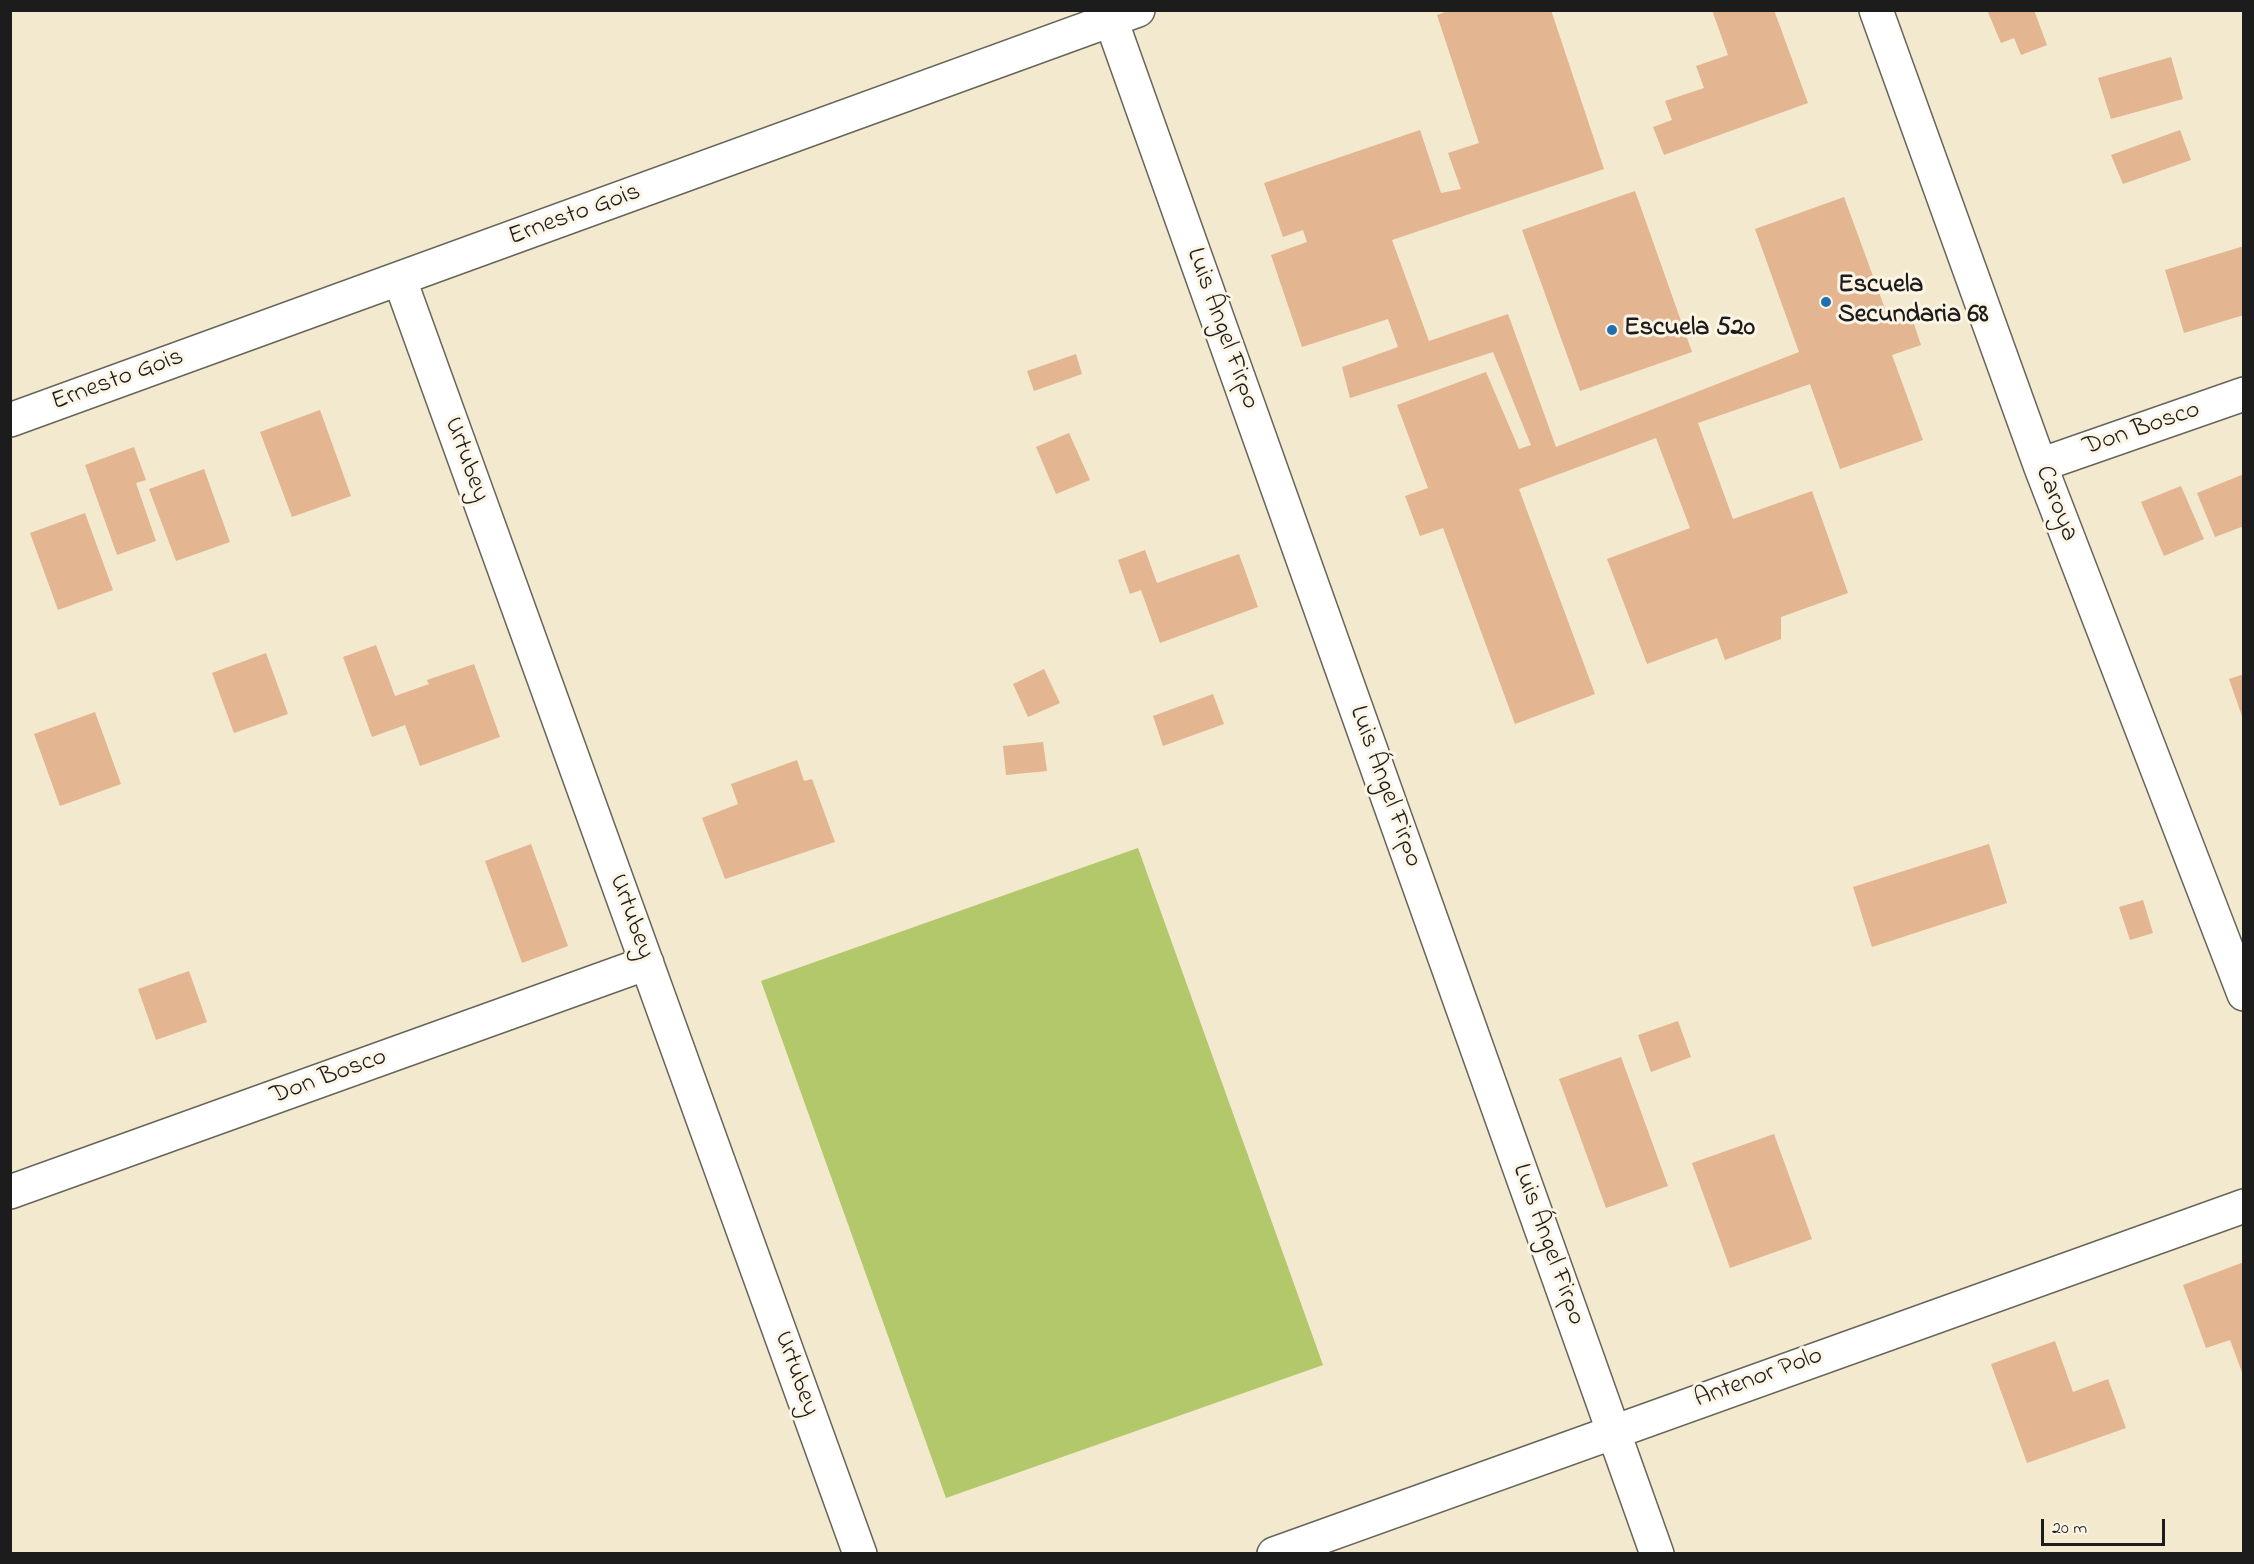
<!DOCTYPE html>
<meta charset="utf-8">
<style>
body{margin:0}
#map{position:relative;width:2254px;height:1564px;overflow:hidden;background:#f2e9ce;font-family:"Indie Flower",sans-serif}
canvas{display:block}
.frame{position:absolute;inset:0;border:12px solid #1c1c1c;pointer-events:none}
.scale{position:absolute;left:2041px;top:1519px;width:124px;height:27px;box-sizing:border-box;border:3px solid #1c1c1c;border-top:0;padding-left:8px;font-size:18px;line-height:21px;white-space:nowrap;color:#1c1c1c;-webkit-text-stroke:4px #fcf5e5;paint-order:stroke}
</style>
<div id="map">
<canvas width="2254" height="1564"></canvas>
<div class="frame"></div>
<div class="scale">20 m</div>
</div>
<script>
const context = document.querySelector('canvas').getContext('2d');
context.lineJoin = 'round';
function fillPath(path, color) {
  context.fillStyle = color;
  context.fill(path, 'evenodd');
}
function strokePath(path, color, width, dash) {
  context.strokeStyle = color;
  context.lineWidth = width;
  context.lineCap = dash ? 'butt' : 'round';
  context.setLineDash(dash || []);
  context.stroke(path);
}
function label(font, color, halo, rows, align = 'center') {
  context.font = font + ' "Indie Flower",sans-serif';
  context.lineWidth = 6;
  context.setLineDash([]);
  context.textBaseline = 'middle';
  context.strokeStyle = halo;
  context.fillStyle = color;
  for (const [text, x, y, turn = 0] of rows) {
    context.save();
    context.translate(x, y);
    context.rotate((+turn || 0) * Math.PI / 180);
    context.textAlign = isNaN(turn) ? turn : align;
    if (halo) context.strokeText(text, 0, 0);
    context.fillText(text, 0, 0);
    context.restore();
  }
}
const green = new Path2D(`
 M 1138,848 L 1323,1365 L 946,1498 L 761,981 Z`);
const building = new Path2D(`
 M 1451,10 L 1551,10 L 1604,169 L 1392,240 L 1429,341 L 1508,314 L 1556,447 L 1799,352 L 1755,229 L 1844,197 L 1888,317 L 1909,309 L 1921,345 L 1892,355 L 1923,440 L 1840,469 L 1810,384 L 1698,423 L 1733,519 L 1812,491 L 1848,593 L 1781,617 L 1781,639 L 1725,660 L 1717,638 L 1647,664 L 1607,559 L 1690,528 L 1656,438 L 1519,489 L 1595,694 L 1515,724 L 1443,528 L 1420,536 L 1405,496 L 1428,488 L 1397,405 L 1486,372 L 1519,449 L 1531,445 L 1493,352 L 1350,398 L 1342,367 L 1398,347 L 1388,319 L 1302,347 L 1271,255 L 1307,242 L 1303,230 L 1283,237 L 1264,183 L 1420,130 L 1441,193 L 1461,189 L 1448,153 L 1479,143 L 1437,15 Z
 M 1712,10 L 1774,10 L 1808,103 L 1664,155 L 1653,127 L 1672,120 L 1665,101 L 1704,88 L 1696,66 L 1728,55 Z
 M 1987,10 L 2034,10 L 2047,45 L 2021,55 L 2014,38 L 2001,43 Z
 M 2171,57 L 2183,99 L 2111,119 L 2098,78 Z
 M 2180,130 L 2191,160 L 2123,184 L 2111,155 Z
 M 1635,191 L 1692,352 L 1580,391 L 1522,230 Z
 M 2244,246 L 2244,315 L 2184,333 L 2165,270 Z
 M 1076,354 L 1082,374 L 1034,391 L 1027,371 Z
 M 320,410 L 351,496 L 292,517 L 260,432 Z
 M 1069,433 L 1090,480 L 1056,494 L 1036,447 Z
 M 134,447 L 146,480 L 136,483 L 156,541 L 117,555 L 85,465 Z
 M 204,469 L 230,542 L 176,561 L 149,489 Z
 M 2244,474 L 2244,526 L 2215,537 L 2197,493 Z
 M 2181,486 L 2204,539 L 2164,556 L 2141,502 Z
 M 85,513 L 113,590 L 58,610 L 30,533 Z
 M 1145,550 L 1157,583 L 1239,554 L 1258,607 L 1160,643 L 1141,590 L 1130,594 L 1118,560 Z
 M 376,645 L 395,696 L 429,684 L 427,680 L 474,664 L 500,737 L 420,766 L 405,725 L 372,737 L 343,657 Z
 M 266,653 L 288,714 L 234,733 L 212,673 Z
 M 1044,669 L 1060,703 L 1028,717 L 1013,684 Z
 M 2244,674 L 2244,719 L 2243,719 L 2229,679 Z
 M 1213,694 L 1224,724 L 1163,746 L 1153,716 Z
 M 95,712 L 121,784 L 60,806 L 34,734 Z
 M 1043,742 L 1047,771 L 1006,775 L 1003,746 Z
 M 797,760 L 804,781 L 812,779 L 835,842 L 725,879 L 702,818 L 738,804 L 731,784 Z
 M 531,844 L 568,946 L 522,963 L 485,861 Z
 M 1989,844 L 2007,903 L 1872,947 L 1853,887 Z
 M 2143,900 L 2153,933 L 2130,940 L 2119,907 Z
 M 189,971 L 207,1022 L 156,1040 L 138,989 Z
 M 1678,1021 L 1691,1057 L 1651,1072 L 1638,1035 Z
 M 1621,1057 L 1668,1186 L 1606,1208 L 1559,1079 Z
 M 1774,1134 L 1812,1239 L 1730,1268 L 1692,1163 Z
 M 2244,1262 L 2244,1375 L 2243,1375 L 2230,1340 L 2206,1348 L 2183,1285 Z
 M 2055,1341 L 2073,1392 L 2108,1379 L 2126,1428 L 2027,1463 L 1991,1364 Z`);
const minor = new Path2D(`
 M 1876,10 L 2040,465 L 2244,994
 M 1111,20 L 1657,1554
 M 400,280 L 860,1554
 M 10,420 L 1138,10
 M 2040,465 L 2244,394
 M 10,1192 L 647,963
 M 1274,1554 L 2244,1206`);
const markers = [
 [1826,302,6,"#1f6fb2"],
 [1612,330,6,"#1f6fb2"]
];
const streetNames = [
 ["Ernesto Gois",575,216,-20],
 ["Luis Ángel Firpo",1221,329,70],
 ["Ernesto Gois",118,381,-20],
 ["Don Bosco",2142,430,-19],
 ["Urtubey",465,460,70],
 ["Caroya",2055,504,69],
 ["Luis Ángel Firpo",1384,787,70],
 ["Urtubey",630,917,70],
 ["Don Bosco",329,1078,-20],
 ["Luis Ángel Firpo",1547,1245,70],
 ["Urtubey",795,1374,70],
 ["Antenor Polo",1759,1379,-20]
];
const poiNames = [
 ["Escuela",1838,287],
 ["Secundaria 68",1838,317],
 ["Escuela 520",1624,330]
];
fillPath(green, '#b3c76b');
fillPath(building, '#e3b590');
strokePath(minor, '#67645a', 36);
strokePath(minor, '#fff', 33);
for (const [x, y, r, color] of markers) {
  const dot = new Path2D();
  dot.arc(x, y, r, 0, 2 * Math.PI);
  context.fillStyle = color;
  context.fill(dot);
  strokePath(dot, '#fcf5e5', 2);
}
label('26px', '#1c1c1c', '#fcf5e5', streetNames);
label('bold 26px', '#1c1c1c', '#fcf5e5', poiNames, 'left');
</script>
